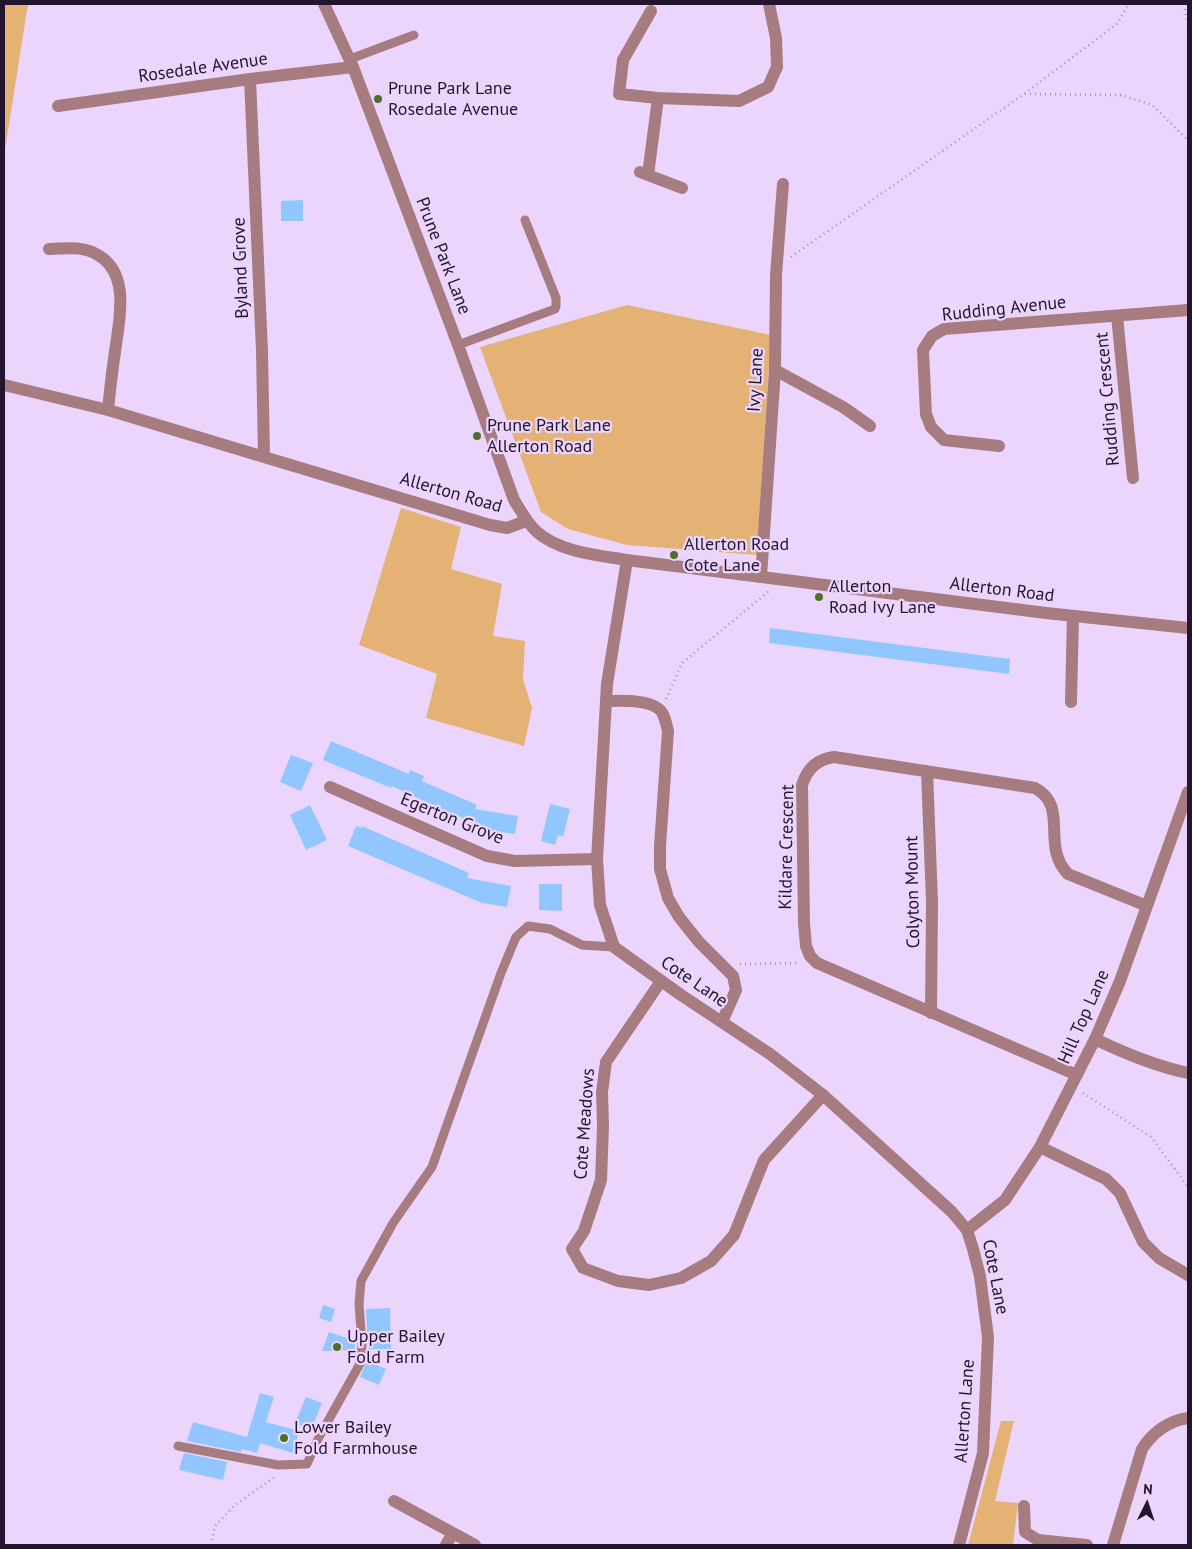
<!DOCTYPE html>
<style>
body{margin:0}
#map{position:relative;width:1192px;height:1549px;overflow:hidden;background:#ecd5fd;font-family:"PT Sans",sans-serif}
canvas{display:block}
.frame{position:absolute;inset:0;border:5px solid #24152e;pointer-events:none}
.north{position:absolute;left:1122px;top:1479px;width:50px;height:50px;-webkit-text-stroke:4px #ecd5fd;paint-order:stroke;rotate:4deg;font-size:14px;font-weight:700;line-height:20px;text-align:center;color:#24152e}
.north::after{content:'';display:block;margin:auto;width:18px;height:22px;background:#24152e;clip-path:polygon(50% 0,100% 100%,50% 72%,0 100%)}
</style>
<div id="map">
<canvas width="1192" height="1549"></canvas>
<div class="frame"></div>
<div class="north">N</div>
</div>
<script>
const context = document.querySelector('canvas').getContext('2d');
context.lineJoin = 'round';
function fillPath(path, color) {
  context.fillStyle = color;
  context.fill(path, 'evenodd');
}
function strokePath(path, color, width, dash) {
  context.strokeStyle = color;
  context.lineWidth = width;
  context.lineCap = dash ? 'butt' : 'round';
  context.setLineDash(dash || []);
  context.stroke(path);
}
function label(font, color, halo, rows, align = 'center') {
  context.font = font + ' "PT Sans",sans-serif';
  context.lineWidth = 4.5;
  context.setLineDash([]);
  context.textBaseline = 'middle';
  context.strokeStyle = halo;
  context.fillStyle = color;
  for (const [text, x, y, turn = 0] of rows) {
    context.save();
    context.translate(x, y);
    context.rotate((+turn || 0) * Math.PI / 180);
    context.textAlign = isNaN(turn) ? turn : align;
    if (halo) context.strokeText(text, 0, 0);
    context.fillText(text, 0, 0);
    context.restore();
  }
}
const green = new Path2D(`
 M 4,4 L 28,4 L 4,156 Z
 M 627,305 L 771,335 L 757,555 L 627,545 L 568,529 L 541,512 L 480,347 Z
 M 401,508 L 461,527 L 451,569 L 502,584 L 493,636 L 525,641 L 523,679 L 532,708 L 524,746 L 426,718 L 437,674 L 359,645 Z
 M 1001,1421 L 1014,1421 L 995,1501 L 1018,1503 L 1013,1545 L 968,1545 Z`);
const building = new Path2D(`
 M 303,200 L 303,221 L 281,221 L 281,201 Z
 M 770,628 L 1010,659 L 1009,674 L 769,643 Z
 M 331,741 L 409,774 L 410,770 L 424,776 L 422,781 L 477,805 L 475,809 L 518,816 L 515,834 L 487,830 L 487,828 L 446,811 L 392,786 L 391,788 L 323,760 Z
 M 291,755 L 313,763 L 301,791 L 280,782 Z
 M 550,804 L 570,809 L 563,837 L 558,835 L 555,845 L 541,841 Z
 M 310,805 L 327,840 L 306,850 L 290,815 Z
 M 356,826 L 361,828 L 362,826 L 469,873 L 467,878 L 511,886 L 507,907 L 482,903 L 348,846 Z
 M 539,884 L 562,884 L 562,911 L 539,910 Z
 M 323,1305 L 335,1309 L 331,1322 L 319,1318 Z
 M 390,1308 L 391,1349 L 368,1349 L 366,1309 Z
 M 329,1332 L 355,1341 L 355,1350 L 322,1351 Z
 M 367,1361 L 386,1369 L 379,1385 L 360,1377 Z
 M 260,1393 L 274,1397 L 266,1422 L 299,1431 L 293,1453 L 260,1443 L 257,1453 L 242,1449 L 241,1452 L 187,1441 L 193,1422 L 247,1437 Z
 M 306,1397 L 322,1403 L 311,1430 L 295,1423 Z
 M 184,1453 L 227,1462 L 223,1480 L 179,1470 Z`);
const path = new Path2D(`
 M 1184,4 L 1188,27
 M 1025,94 L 1121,95 L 1152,105 L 1188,140
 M 791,257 L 1024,94 L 1118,23 L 1128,4
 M 666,699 L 682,663 L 769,591
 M 740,964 L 799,963
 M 1083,1093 L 1151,1137 L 1188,1187
 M 211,1545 L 215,1526 L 235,1505 L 275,1477`);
const service = new Path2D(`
 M 350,59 L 414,35
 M 458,345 L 555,309 L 556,306 L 556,298 L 525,220
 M 178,1446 L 278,1465 L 307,1464 L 319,1437 L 361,1362 L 362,1345 L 359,1304 L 361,1281 L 393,1223 L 432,1167 L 501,973 L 516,937 L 528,926 L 550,929 L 582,945 L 614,947`);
const minor = new Path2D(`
 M 651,11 L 623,60 L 619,94 L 658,98 L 739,101 L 768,87 L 777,67 L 776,38 L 769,4
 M 250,79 L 262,351 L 264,456
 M 58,106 L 250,79 L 353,67
 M 640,172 L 682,188
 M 648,175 L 658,98
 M 49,249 C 66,248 84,246 98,255 C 131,274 119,321 115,352 C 112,371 110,390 108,410
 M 1117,316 L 1133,478
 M 775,370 L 843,407 L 870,426
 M 999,446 L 944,440 L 931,427 L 926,414 L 923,350 L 932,336 L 944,329 L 1188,310
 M 761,577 L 775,370 L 776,275 L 783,184
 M 606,701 C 620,701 647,699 659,709 C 665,714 666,724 668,731 L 660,846 L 660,869 L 668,898 L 679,917 L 699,942 L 733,976 L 736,990 L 722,1022
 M 1071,702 L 1073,616
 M 927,771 L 932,902 L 931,1013
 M 330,787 L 487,856 L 515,861 L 597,859
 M 661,981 L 606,1062 L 602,1092 L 603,1126 L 601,1180 L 584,1231 L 572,1249 L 583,1268 L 618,1281 L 649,1285 L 681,1278 L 711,1261 L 734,1235 L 764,1160 L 823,1095
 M 1095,1039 C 1126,1054 1155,1066 1188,1073
 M 1077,1075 L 817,963 L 810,956 L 806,946 L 804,923 L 802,785 C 807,769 817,759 834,757 L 1035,788 C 1070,807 1040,845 1068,874 L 1147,906
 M 1040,1147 L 1106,1179 L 1120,1193 L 1143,1242 L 1159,1258 L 1188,1275
 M 967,1230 L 1005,1200 L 1040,1147 L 1095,1039 L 1120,981 L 1188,792
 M 394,1501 L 475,1545
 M 1024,1506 L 1025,1532 L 1038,1540 L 1087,1545
 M 446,1545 L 453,1533
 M 1113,1545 L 1142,1449 C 1153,1432 1169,1421 1188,1418`);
const tertiary = new Path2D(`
 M 324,4 L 353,67 L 458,345 L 514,500 C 521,511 527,523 537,532 C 560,552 597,555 627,560 L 1046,613 L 1188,628
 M 4,385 L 108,410 L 490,525 L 507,528 L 526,521
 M 627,560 L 607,684 L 597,859 L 600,905 L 614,947 L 681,995 L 770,1054 L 823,1095 L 952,1212 L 967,1230 L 973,1249 L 980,1276 L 988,1337 L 983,1453 L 959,1545`);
const markers = [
 [378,99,5,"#4d6f26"],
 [477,436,5,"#4d6f26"],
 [674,555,5,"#4d6f26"],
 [819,597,5,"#4d6f26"],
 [337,1347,5,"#4d6f26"],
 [284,1438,5,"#4d6f26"]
];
const streetNames = [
 ["Rosedale Avenue",203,68,-8],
 ["Prune Park Lane",443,256,69],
 ["Byland Grove",241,268,-92],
 ["Rudding Avenue",1004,309,-6],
 ["Ivy Lane",756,380,-87],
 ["Rudding Crescent",1108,399,-95],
 ["Allerton Road",451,493,16],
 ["Allerton Road",1002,590,7],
 ["Egerton Grove",452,819,22],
 ["Kildare Crescent",787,847,-89],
 ["Colyton Mount",913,892,-91],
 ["Cote Lane",694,982,34],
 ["Hill Top Lane",1084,1017,-66],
 ["Cote Meadows",585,1124,-86],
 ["Cote Lane",995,1277,79],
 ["Allerton Lane",965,1411,-86]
];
const poiNames = [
 ["Prune Park Lane",388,89],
 ["Rosedale Avenue",388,110],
 ["Prune Park Lane",487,426],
 ["Allerton Road",487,447],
 ["Allerton Road",684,545],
 ["Cote Lane",684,566],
 ["Allerton",829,587],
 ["Road Ivy Lane",829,608],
 ["Upper Bailey",347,1337],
 ["Fold Farm",347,1358],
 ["Lower Bailey",294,1428],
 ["Fold Farmhouse",294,1449]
];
fillPath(green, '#e5b276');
fillPath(building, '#91c6ff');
strokePath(path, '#a591b4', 2.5, [1, 4]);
strokePath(service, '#a67c81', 9);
strokePath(minor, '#a67c81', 12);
strokePath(tertiary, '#a67c81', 12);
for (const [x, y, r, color] of markers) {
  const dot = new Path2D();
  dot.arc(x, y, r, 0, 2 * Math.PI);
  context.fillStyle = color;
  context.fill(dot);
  strokePath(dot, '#ecd5fd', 2);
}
label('18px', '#24152e', '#ecd5fd', streetNames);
label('18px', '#24152e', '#ecd5fd', poiNames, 'left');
</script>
